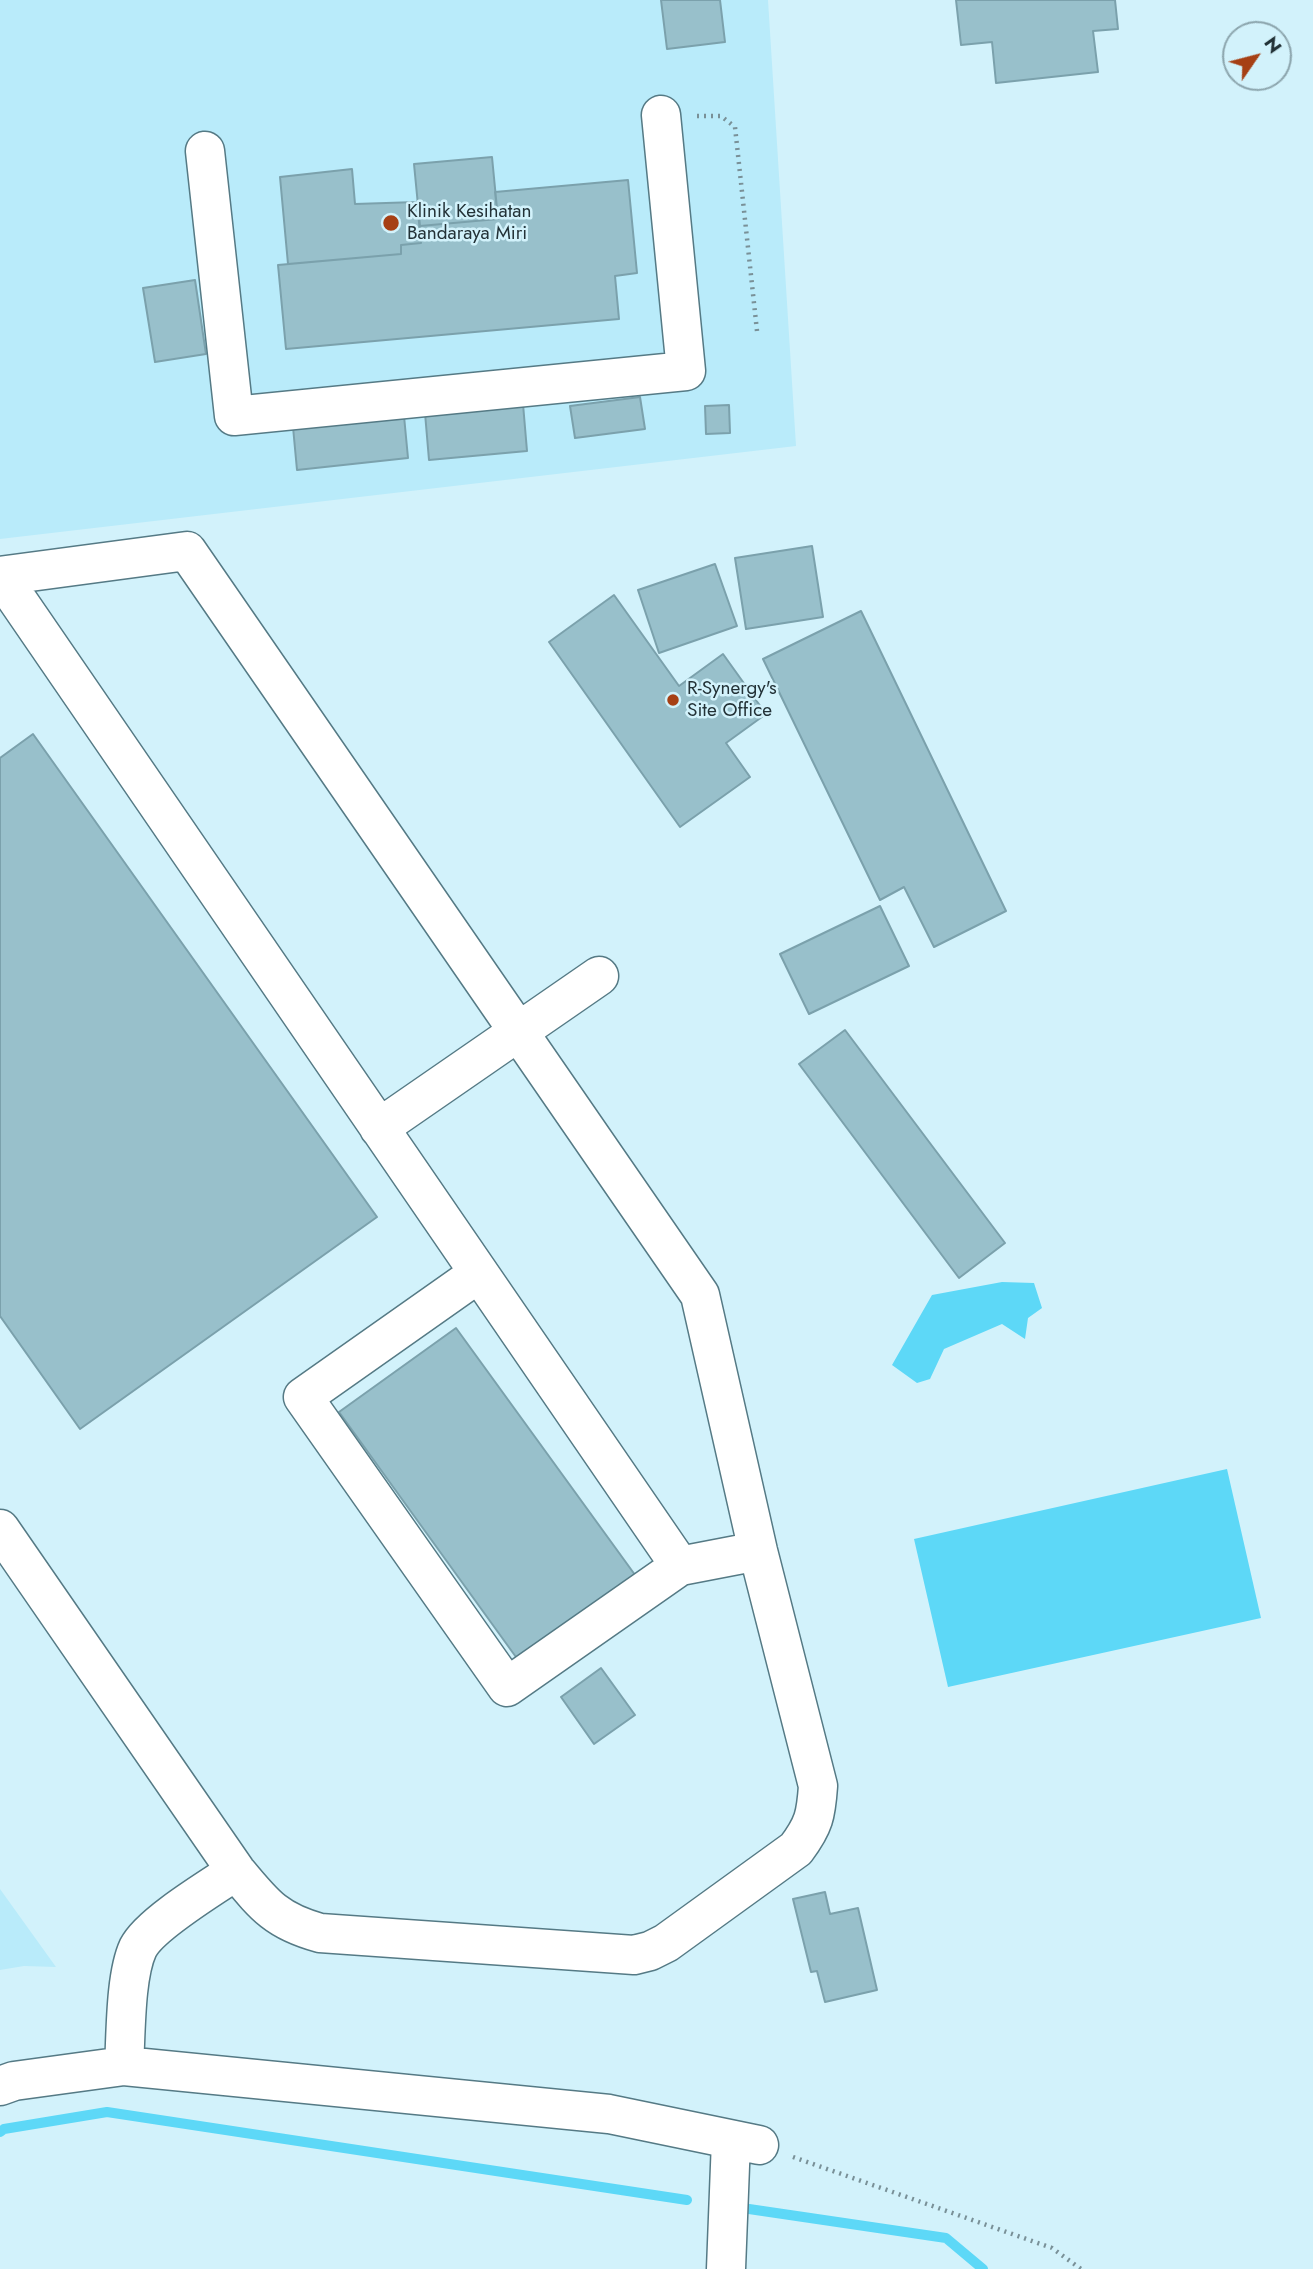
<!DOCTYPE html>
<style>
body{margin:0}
#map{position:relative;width:1313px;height:2269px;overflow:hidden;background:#d2f2fb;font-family:Jost,sans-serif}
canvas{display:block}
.north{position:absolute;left:1222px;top:21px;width:70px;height:70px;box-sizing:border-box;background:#d2f2fb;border:2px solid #8ca5ad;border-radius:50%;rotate:55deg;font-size:19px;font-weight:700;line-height:28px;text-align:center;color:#233237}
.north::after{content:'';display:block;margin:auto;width:24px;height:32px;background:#a64015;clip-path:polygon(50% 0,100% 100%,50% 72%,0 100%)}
</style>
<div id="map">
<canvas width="1313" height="2269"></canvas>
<div class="north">N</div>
</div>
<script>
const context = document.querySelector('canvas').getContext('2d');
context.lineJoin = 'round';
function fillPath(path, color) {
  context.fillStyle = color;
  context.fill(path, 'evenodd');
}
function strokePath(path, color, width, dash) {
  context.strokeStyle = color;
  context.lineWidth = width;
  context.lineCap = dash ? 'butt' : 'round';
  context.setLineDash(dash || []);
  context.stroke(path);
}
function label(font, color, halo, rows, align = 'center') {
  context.font = font + ' Jost,sans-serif';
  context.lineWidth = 5;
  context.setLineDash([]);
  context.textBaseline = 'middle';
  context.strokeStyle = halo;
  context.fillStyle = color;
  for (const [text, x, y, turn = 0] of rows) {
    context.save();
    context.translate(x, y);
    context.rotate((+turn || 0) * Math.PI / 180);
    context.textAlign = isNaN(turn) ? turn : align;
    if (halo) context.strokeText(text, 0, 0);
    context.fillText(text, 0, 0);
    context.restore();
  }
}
const built = new Path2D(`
 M 0,0 L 768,0 L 796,446 L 0,539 Z
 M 0,1889 L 56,1967 L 24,1966 L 0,1970 Z`);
const water = new Path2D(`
 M 1002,1282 L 1034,1283 L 1042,1308 L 1028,1318 L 1025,1339 L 1002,1324 L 944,1349 L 930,1379 L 917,1383 L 892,1365 L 932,1295 Z
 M 1227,1469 L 1261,1618 L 948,1687 L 914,1539 Z`);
const stream = new Path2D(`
 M 0,2132 L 4,2129 L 107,2112 L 687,2200
 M 749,2209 L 946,2238 L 983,2269`);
const building = new Path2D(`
 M 661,0 L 720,0 L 725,42 L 667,49 Z
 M 956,0 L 1115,0 L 1118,29 L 1093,31 L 1098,72 L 996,83 L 992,42 L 961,45 Z
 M 492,157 L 498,219 L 420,226 L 414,164 Z
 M 352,169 L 355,204 L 417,202 L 421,243 L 401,245 L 401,254 L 288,264 L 280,177 Z
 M 628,180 L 637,273 L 615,276 L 619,319 L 286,349 L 278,265 L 401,254 L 401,245 L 421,243 L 420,226 L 498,219 L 495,192 Z
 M 195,280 L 206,354 L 155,362 L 143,288 Z
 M 640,397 L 645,429 L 575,438 L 570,406 Z
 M 523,404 L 527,451 L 429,460 L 425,413 Z
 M 729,405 L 730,433 L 706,434 L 705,406 Z
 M 404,416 L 408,458 L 297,470 L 293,427 Z
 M 812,546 L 823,617 L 746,629 L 735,558 Z
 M 715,564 L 737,626 L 659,653 L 638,590 Z
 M 614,595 L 679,686 L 723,654 L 766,714 L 726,743 L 750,777 L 680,827 L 549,642 Z
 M 861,611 L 1006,911 L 934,947 L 904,887 L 880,900 L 763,659 Z
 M 33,734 L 377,1217 L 80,1429 L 0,1316 L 0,758 Z
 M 880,906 L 909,966 L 809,1014 L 780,954 Z
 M 845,1030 L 1005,1243 L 959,1278 L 799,1064 Z
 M 456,1328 L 638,1579 L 521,1664 L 339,1412 Z
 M 601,1668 L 635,1715 L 594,1744 L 561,1697 Z
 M 825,1892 L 830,1914 L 858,1908 L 877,1990 L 825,2002 L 817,1971 L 811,1972 L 793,1899 Z`);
const path = new Path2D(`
 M 697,116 L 721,116 L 735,127 L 757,331
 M 793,2157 L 1052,2248 L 1081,2269`);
const minor = new Path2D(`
 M 205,151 L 234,416 L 686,371 L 661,115
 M 0,576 L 187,551 L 700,1295 L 758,1551 L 818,1786 C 816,1815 814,1825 796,1849 L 666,1943 L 650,1951 L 634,1955 L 320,1933 C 276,1921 264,1905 236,1871 L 0,1529
 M 1,576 L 680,1566
 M 379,1128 L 599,976
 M 479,1273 L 303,1397 L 507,1687 L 680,1566 L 758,1551
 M 124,2066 C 126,2034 125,1976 138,1948 C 150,1924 212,1887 236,1871
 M 0,2086 L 14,2081 L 124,2066 L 609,2114 L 759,2145
 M 726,2269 L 731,2140`);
const markers = [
 [391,223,9,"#a64015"],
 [673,700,7,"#a64015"]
];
const poiNames = [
 ["Klinik Kesihatan",407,212],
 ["Bandaraya Miri",407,234],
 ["R-Synergy's",687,689],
 ["Site Office",687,711]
];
fillPath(built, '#b9ebfa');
fillPath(water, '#5dd8f7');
strokePath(stream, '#5dd8f7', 10);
fillPath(building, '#98c0cb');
strokePath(building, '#7ba1ac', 2);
strokePath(minor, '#557a85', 41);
strokePath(path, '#799097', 4.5, [2, 5]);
strokePath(minor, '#fff', 38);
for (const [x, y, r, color] of markers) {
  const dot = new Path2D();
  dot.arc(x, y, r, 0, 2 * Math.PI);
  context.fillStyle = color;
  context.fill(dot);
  strokePath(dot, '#d2f2fb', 2.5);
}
label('19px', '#233237', '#d2f2fb', poiNames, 'left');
</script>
